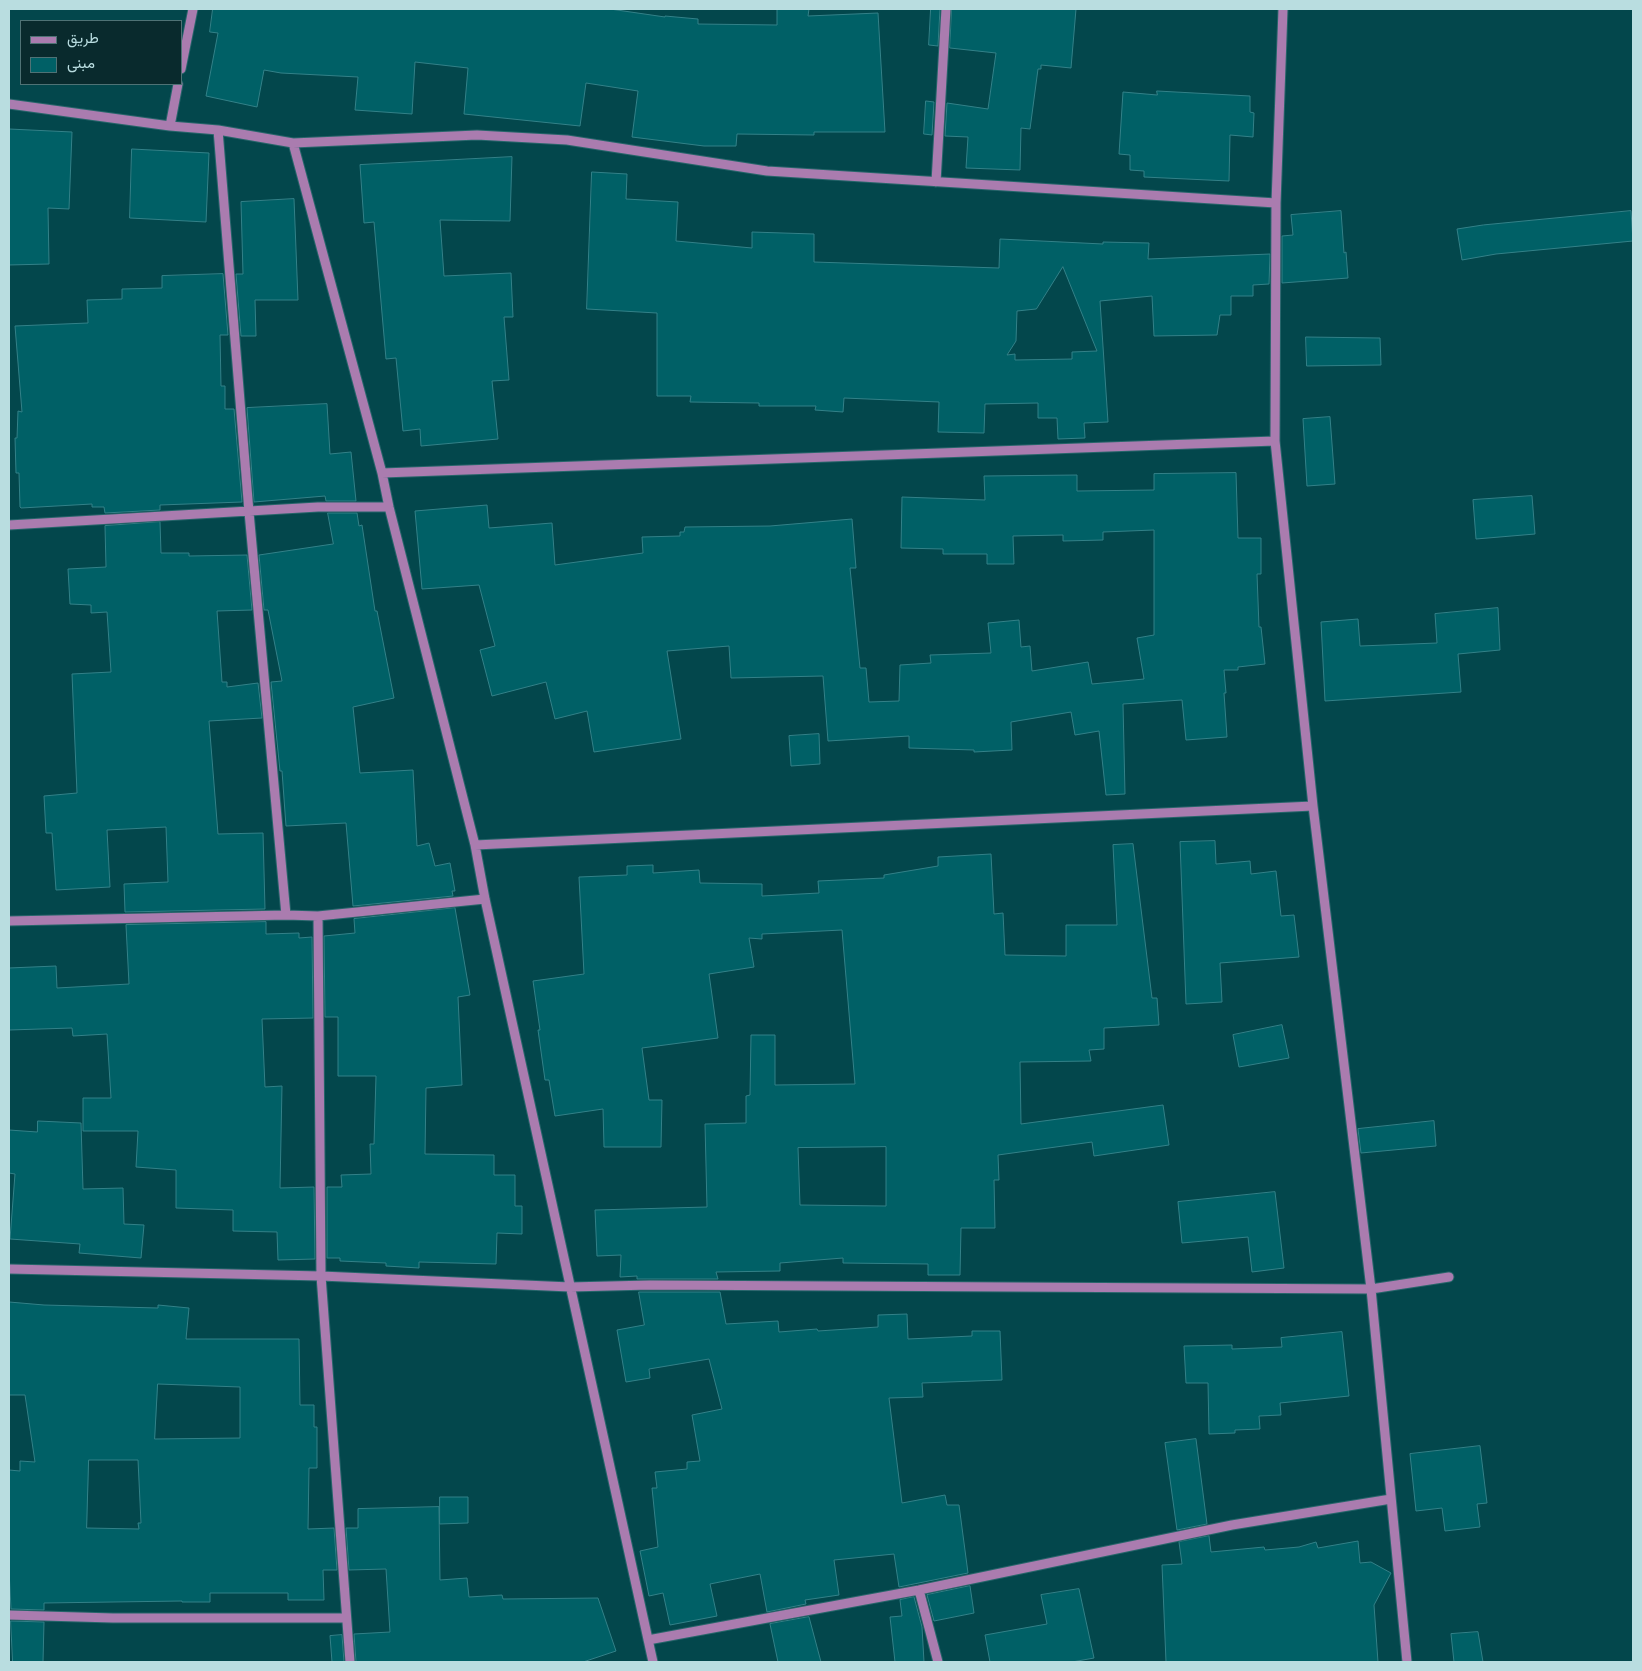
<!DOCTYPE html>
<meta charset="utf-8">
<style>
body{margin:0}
#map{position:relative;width:1642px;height:1671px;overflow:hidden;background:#03474c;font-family:Lato,Vazirmatn,sans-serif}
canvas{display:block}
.frame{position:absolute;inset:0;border:10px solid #b9dde0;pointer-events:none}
.legend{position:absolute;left:20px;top:20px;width:162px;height:65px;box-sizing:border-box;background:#092a2d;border:1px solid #4f7275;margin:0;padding:6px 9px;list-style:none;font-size:15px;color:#b9dde0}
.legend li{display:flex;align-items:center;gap:10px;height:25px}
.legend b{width:25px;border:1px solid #4f7275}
</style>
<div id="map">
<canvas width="1642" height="1671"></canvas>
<div class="frame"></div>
<ul class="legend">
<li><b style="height:6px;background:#aa7caf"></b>طريق</li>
<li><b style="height:14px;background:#006066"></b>مبنى</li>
</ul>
</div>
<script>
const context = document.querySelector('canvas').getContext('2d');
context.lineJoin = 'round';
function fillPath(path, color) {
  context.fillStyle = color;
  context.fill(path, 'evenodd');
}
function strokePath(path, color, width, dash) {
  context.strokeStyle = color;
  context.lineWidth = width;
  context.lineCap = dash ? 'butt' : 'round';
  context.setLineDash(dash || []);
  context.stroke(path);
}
const building = new Path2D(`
 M 213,9 L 610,9 L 665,17 L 665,16 L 698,19 L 698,24 L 777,25 L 777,9 L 809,9 L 808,16 L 878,13 L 885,132 L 814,132 L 814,135 L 737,134 L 736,146 L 704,146 L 632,137 L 638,91 L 586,83 L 580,126 L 464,114 L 468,68 L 415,62 L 412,114 L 355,110 L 358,77 L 281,73 L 264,70 L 257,107 L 206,96 L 218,33 L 210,32 Z
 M 931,9 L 940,9 L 938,46 L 929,45 Z
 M 952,9 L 1076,9 L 1071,68 L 1041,65 L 1041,69 L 1038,69 L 1030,129 L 1021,128 L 1020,170 L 966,168 L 968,137 L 945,136 L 947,103 L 988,109 L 996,53 L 950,48 Z
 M 1157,91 L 1250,96 L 1250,112 L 1254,113 L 1253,137 L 1230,135 L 1229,181 L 1144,177 L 1144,171 L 1130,170 L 1130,155 L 1119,154 L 1123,92 L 1157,95 Z
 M 926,101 L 934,102 L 932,135 L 924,134 Z
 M 9,129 L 72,132 L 69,209 L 48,208 L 49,264 L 9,265 Z
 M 132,149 L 209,153 L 206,222 L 130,218 Z
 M 512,157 L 510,221 L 440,220 L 444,276 L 511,273 L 513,317 L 504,317 L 509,380 L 492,381 L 498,439 L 421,446 L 420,429 L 403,431 L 396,358 L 386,359 L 374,222 L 364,223 L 360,165 Z
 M 592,172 L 627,174 L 626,199 L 678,202 L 676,241 L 752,248 L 752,232 L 814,234 L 814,262 L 999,268 L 1000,239 L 1103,244 L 1103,242 L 1149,243 L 1148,259 L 1270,254 L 1269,284 L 1253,285 L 1253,296 L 1231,296 L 1231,315 L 1220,315 L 1217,335 L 1154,336 L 1152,296 L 1100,301 L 1108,422 L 1084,423 L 1085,438 L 1058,439 L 1057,418 L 1038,418 L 1038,403 L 985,404 L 984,433 L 938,432 L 939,402 L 844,398 L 843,412 L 815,410 L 816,406 L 759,406 L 759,403 L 690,402 L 691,396 L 657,396 L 657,313 L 587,309 ZM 1063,267 L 1097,351 L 1072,352 L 1072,359 L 1015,360 L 1015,354 L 1007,355 L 1016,341 L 1017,311 L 1036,309 Z
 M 294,199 L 298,300 L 255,300 L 256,336 L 241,336 L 236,274 L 243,274 L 241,202 Z
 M 1341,211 L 1344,253 L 1346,252 L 1348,278 L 1282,283 L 1282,236 L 1293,235 L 1291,215 Z
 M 1631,211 L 1633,241 L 1496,254 L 1462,260 L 1457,229 L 1483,225 Z
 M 223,274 L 228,335 L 220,335 L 221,386 L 225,386 L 225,409 L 234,409 L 242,502 L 160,505 L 160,510 L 105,513 L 104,507 L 92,507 L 92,504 L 21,508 L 20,507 L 19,473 L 16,473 L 15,438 L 17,438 L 18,411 L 22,412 L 15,326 L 88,323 L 87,300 L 122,299 L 122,289 L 162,288 L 162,276 Z
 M 1306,337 L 1380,338 L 1381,365 L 1307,366 Z
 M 327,404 L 330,454 L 351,452 L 356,501 L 326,501 L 325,496 L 254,502 L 247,408 Z
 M 1330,417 L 1335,484 L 1307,486 L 1303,419 Z
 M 1236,473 L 1238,538 L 1261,538 L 1261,574 L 1257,574 L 1259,627 L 1261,627 L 1265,664 L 1238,667 L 1238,670 L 1224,670 L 1226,693 L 1224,693 L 1227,737 L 1186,740 L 1182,700 L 1123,704 L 1125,794 L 1106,795 L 1099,731 L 1075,735 L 1071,712 L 1011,722 L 1012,750 L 974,752 L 974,750 L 909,748 L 909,736 L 828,741 L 823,676 L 731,678 L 729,646 L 667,651 L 681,739 L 594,752 L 587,711 L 555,719 L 546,682 L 492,696 L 480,650 L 495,646 L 479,585 L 422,589 L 415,511 L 487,505 L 489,528 L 552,523 L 555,565 L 643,553 L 642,537 L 680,536 L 680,532 L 684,532 L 685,527 L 770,526 L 852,519 L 856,568 L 850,568 L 860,668 L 866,668 L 869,702 L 899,701 L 900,665 L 931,663 L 930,655 L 991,653 L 988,623 L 1019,620 L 1021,647 L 1030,646 L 1032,671 L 1088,662 L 1092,684 L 1144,679 L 1137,638 L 1154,635 L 1154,530 L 1103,532 L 1103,540 L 1063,541 L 1063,535 L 1013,536 L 1014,564 L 987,564 L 987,554 L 943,554 L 943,549 L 901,548 L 902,497 L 985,500 L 984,476 L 1077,475 L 1077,491 L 1154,490 L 1154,474 Z
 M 1532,496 L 1535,534 L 1476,539 L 1473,500 Z
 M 328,513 L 357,513 L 359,526 L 362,525 L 375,611 L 377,611 L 394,698 L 353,707 L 360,773 L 413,770 L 417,846 L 429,843 L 435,866 L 450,863 L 455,891 L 452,891 L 453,896 L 353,906 L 346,823 L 286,826 L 282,771 L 280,771 L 271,682 L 282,681 L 268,610 L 264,610 L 259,555 L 333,544 Z
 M 160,522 L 161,553 L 189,553 L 189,556 L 247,555 L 252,610 L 217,611 L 222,682 L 227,682 L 227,687 L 258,683 L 262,718 L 209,721 L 218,834 L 263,833 L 265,909 L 125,912 L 124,884 L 168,882 L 166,827 L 107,830 L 110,887 L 56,890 L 52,833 L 46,833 L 44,796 L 77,793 L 72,674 L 111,672 L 107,612 L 91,613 L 91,605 L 70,604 L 68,569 L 106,567 L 105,526 Z
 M 1498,608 L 1500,650 L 1458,654 L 1461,692 L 1325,701 L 1321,622 L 1358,619 L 1360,646 L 1437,643 L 1435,614 Z
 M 819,734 L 820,764 L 791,766 L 789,736 Z
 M 1215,841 L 1216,864 L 1250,861 L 1251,874 L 1276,871 L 1281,916 L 1294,915 L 1299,957 L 1220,963 L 1222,1002 L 1186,1004 L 1180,842 Z
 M 1133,844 L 1152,998 L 1157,998 L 1159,1025 L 1104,1028 L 1104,1049 L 1089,1050 L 1091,1061 L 1020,1062 L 1021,1124 L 1163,1105 L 1169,1145 L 1094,1156 L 1092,1142 L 998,1155 L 999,1180 L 994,1180 L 995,1228 L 961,1228 L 960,1275 L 928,1275 L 928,1264 L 843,1263 L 843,1258 L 780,1263 L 780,1271 L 716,1272 L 718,1279 L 637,1279 L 637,1276 L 620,1277 L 621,1255 L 597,1256 L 595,1210 L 707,1207 L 705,1124 L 746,1123 L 746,1096 L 750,1095 L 751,1035 L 775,1035 L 775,1085 L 855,1084 L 842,930 L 762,934 L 762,939 L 749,938 L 754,967 L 709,974 L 718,1038 L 642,1048 L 649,1100 L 662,1100 L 661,1147 L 604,1147 L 603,1109 L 555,1116 L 549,1080 L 545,1080 L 538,1030 L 540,1030 L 533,981 L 584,974 L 579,877 L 627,875 L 627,866 L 653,865 L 653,873 L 699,870 L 700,883 L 762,884 L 762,896 L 819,893 L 818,881 L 884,878 L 884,875 L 938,866 L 938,857 L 991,854 L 994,914 L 1003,913 L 1005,955 L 1066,956 L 1066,925 L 1117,925 L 1113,845 ZM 886,1147 L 886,1206 L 800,1205 L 798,1148 Z
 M 455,908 L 470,995 L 458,997 L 462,1085 L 426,1088 L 425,1154 L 494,1155 L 494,1175 L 515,1175 L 515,1206 L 522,1206 L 522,1234 L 497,1233 L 496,1264 L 419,1262 L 419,1268 L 386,1266 L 386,1263 L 340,1261 L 340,1258 L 327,1258 L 327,1187 L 342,1187 L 341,1175 L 371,1174 L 370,1144 L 374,1144 L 376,1076 L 338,1076 L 338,1017 L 325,1017 L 324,936 L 355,933 L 354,919 Z
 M 266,922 L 266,934 L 299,933 L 299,938 L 312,937 L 313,1018 L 262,1019 L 265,1087 L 282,1086 L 280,1188 L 314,1187 L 315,1259 L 278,1260 L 277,1232 L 233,1231 L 233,1210 L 176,1208 L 176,1170 L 136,1167 L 138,1131 L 83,1131 L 83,1098 L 111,1098 L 107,1034 L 73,1036 L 72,1028 L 9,1030 L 9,968 L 56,966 L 57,988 L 129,984 L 126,925 Z
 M 1282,1025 L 1289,1058 L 1239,1067 L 1233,1035 Z
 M 38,1121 L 81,1123 L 83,1189 L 123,1188 L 124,1224 L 144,1225 L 141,1258 L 79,1253 L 80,1244 L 10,1239 L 15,1174 L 9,1173 L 9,1130 L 37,1132 Z
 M 1434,1121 L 1436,1146 L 1361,1153 L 1358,1129 Z
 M 1275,1192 L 1284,1268 L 1252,1272 L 1248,1237 L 1182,1243 L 1178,1202 Z
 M 639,1292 L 720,1292 L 726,1324 L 778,1321 L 779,1332 L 817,1329 L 818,1331 L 878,1327 L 878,1315 L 907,1314 L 908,1339 L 972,1336 L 972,1331 L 1000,1331 L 1002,1380 L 922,1383 L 923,1397 L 889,1398 L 902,1503 L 945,1495 L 947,1505 L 959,1505 L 968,1573 L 899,1587 L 894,1554 L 834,1560 L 839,1595 L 805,1600 L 806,1604 L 767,1612 L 760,1574 L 710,1584 L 717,1616 L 670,1625 L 663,1593 L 649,1596 L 640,1551 L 658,1547 L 652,1488 L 657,1488 L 655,1472 L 687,1469 L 687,1462 L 700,1461 L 692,1415 L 722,1409 L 709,1359 L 649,1369 L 650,1378 L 626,1382 L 617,1330 L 644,1325 Z
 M 9,1302 L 44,1305 L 158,1308 L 158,1305 L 189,1308 L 186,1339 L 299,1339 L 300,1405 L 314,1405 L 314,1427 L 317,1427 L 317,1468 L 309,1468 L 308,1529 L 334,1528 L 337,1570 L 323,1570 L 324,1600 L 288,1600 L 288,1593 L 210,1593 L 210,1602 L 182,1602 L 182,1601 L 44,1603 L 44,1610 L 11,1609 L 9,1570 L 9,1470 L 20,1471 L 20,1461 L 35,1462 L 25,1395 L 9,1395 ZM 158,1384 L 240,1387 L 240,1438 L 155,1439 ZM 89,1460 L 138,1460 L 141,1523 L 138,1523 L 139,1529 L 87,1528 Z
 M 1342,1332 L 1349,1396 L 1280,1403 L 1281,1415 L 1259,1416 L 1260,1429 L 1235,1430 L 1235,1433 L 1209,1434 L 1208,1383 L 1186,1383 L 1184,1346 L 1232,1345 L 1232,1349 L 1282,1347 L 1281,1338 Z
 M 1196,1439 L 1207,1524 L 1177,1530 L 1165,1443 Z
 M 1480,1446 L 1487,1503 L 1477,1504 L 1480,1527 L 1445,1531 L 1442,1508 L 1416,1511 L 1410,1454 Z
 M 440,1497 L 468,1497 L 468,1523 L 440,1524 Z
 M 439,1507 L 440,1580 L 467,1578 L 469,1597 L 502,1595 L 503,1599 L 598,1598 L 616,1651 L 583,1662 L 356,1662 L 354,1634 L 390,1632 L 386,1569 L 349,1570 L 346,1528 L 358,1528 L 358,1509 Z
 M 1209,1536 L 1211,1552 L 1264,1547 L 1265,1550 L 1299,1547 L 1316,1542 L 1318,1548 L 1358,1541 L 1360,1563 L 1371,1562 L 1391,1573 L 1374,1605 L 1378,1662 L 1166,1662 L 1162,1565 L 1182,1564 L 1179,1542 Z
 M 970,1586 L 974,1613 L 934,1621 L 927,1595 Z
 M 1079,1589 L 1094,1658 L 1072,1662 L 990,1662 L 985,1635 L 1047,1624 L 1041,1595 Z
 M 914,1597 L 922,1627 L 924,1662 L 895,1662 L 890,1617 L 902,1616 L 900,1600 Z
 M 809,1617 L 821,1662 L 778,1662 L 770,1624 Z
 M 11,1621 L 44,1622 L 43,1662 L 13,1662 Z
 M 1478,1632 L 1483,1662 L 1454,1662 L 1451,1634 Z
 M 342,1635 L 344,1662 L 332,1662 L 330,1636 Z`);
const minor = new Path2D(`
 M 181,69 L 193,9
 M 9,104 L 170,126 L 218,130 L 293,143 L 477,135 L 567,140 L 767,171 L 1276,203 L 1283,9
 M 170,126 L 178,84
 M 218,130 L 249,512 L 286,915
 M 293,143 L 382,473 L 389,507 L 475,845 L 485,899 L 653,1662
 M 936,182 L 946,9
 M 1276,203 L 1275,441 L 1313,806 L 1371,1289 L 1407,1662
 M 382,473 L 1275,441
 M 9,525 L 318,507 L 389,507
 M 475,845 L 1313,806
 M 318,916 L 321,1276 L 350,1662
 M 9,921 L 286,915 L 318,916 L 485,899
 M 9,1269 L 321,1276 L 570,1287 L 650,1285 L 1371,1289 L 1449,1277
 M 919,1590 L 938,1662
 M 9,1615 L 113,1618 L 346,1618
 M 648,1640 L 919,1590 L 1232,1525 L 1391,1499`);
fillPath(building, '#006066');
strokePath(building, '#338188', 1);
strokePath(minor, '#27656a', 11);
strokePath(minor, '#aa7caf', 9);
</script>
